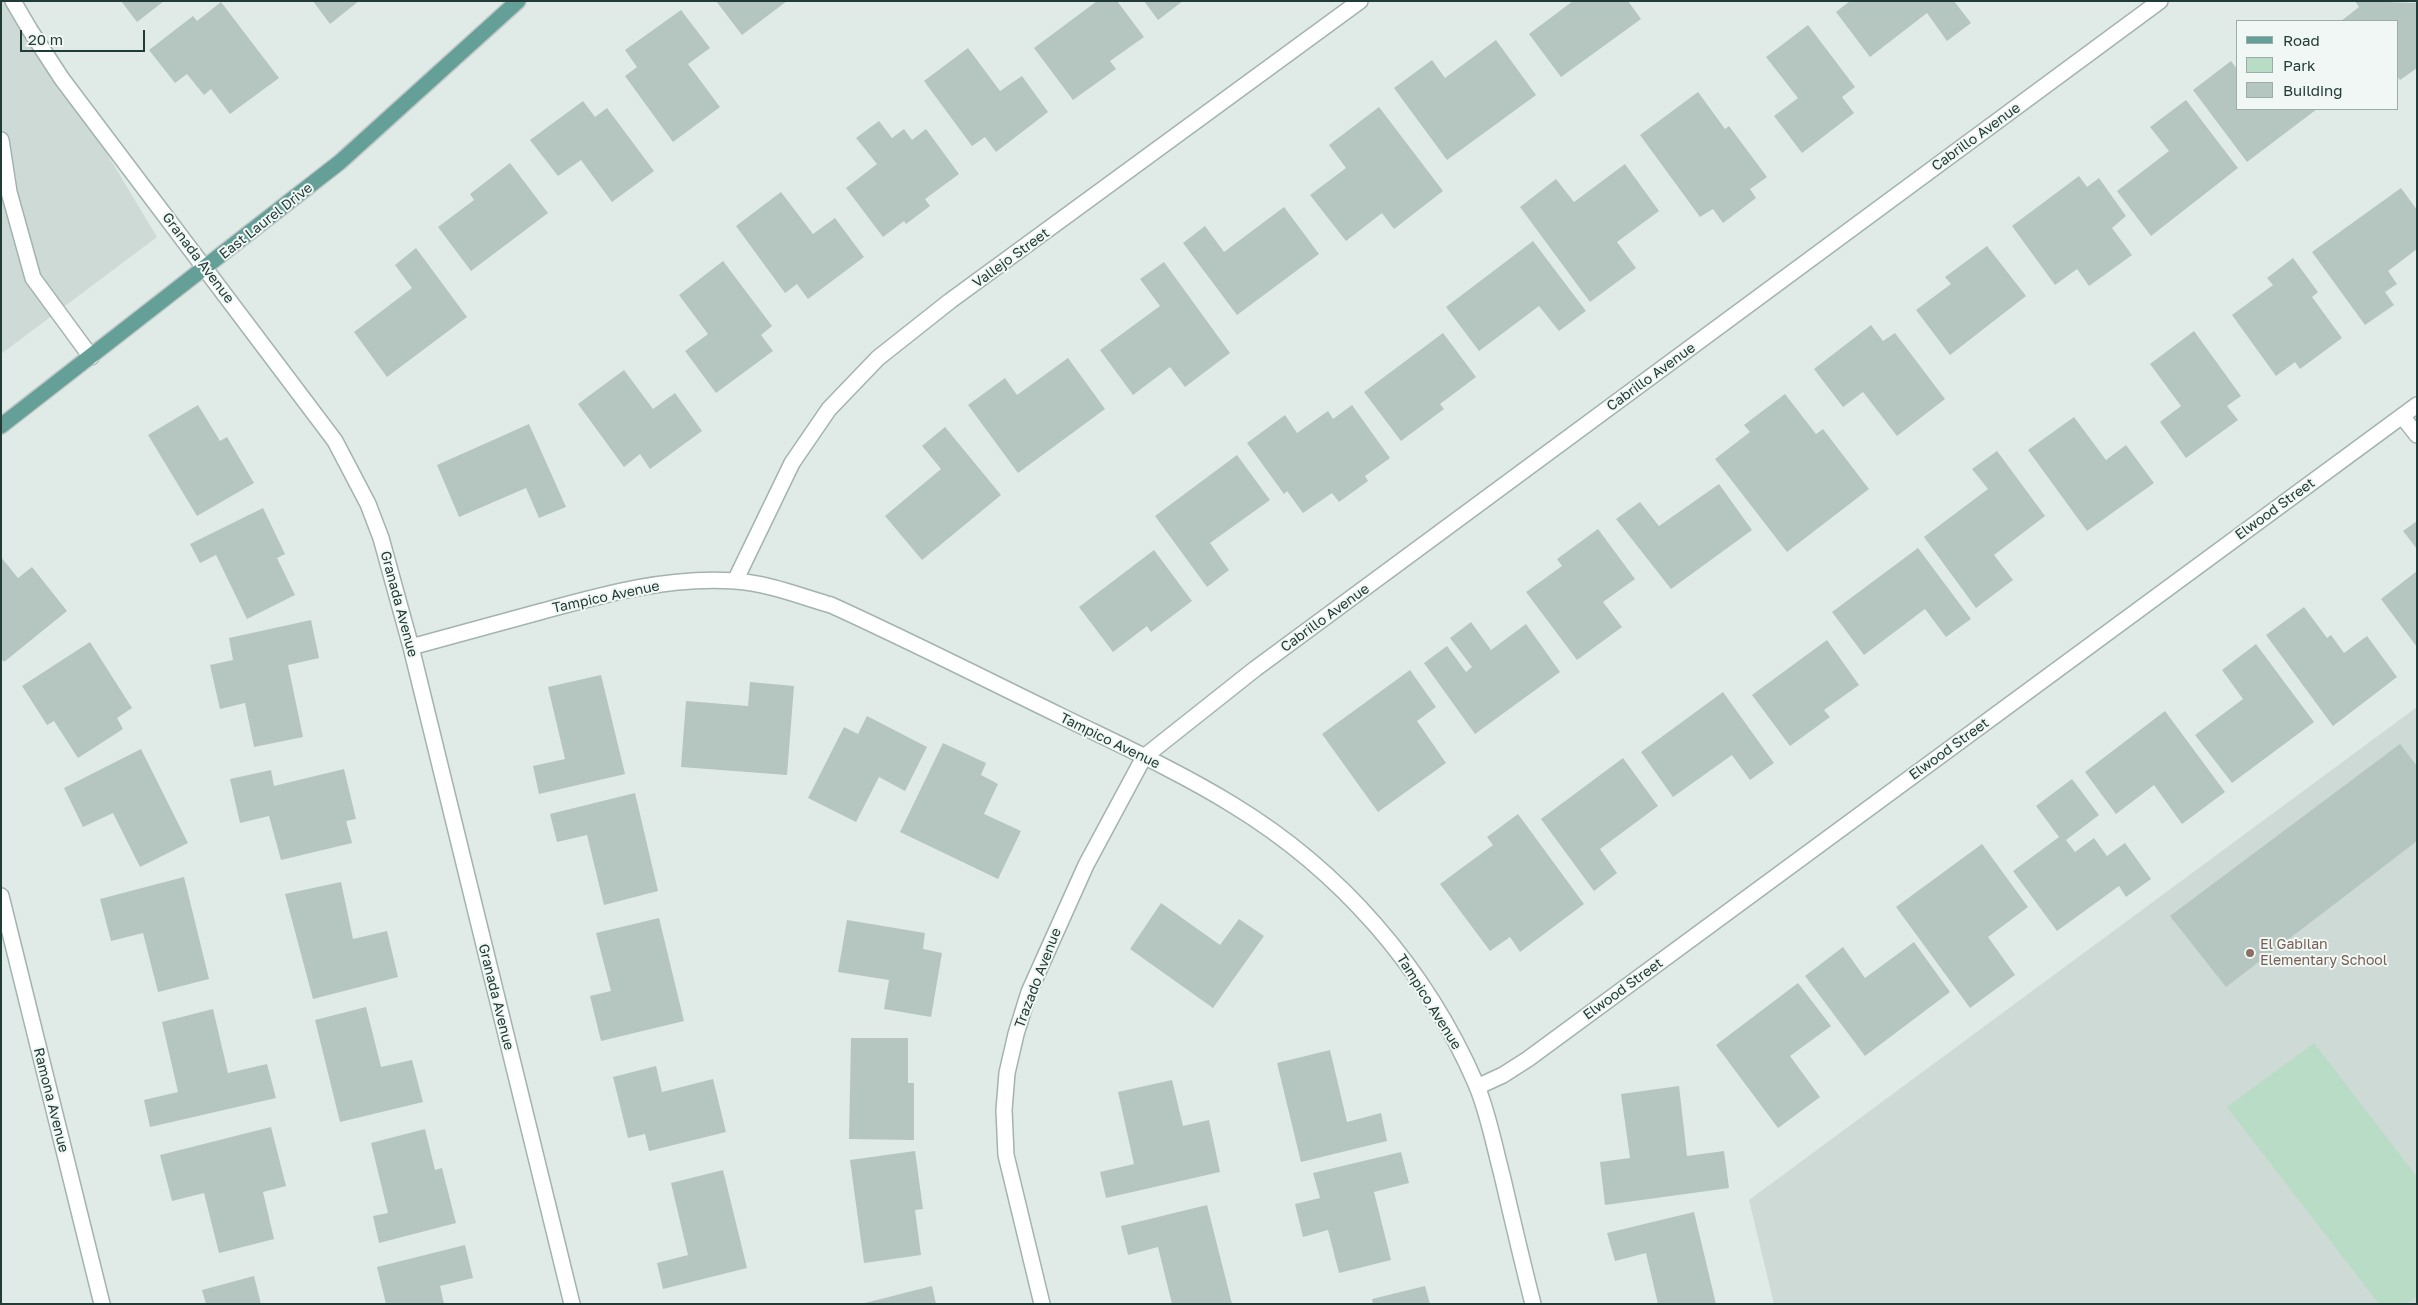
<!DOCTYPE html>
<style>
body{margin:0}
#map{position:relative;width:2418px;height:1305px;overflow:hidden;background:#e0ebe7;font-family:"Golos Text",sans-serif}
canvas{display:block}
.frame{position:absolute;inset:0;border:2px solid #213b36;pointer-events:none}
.legend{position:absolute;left:2236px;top:20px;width:162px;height:90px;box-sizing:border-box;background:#f0f7f4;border:1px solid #9daca8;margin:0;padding:6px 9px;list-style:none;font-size:15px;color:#213b36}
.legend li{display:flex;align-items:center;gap:10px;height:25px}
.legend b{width:25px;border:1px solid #9daca8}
.scale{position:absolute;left:20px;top:30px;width:125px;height:22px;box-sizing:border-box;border:2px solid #213b36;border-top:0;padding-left:6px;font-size:15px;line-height:18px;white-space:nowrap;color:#213b36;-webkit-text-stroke:4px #f0f7f4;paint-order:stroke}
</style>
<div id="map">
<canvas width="2418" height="1305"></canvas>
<div class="frame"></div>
<ul class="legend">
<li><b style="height:6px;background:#64a097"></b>Road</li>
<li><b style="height:14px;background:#b8dcc5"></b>Park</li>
<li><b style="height:14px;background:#b5c5c0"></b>Building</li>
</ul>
<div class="scale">20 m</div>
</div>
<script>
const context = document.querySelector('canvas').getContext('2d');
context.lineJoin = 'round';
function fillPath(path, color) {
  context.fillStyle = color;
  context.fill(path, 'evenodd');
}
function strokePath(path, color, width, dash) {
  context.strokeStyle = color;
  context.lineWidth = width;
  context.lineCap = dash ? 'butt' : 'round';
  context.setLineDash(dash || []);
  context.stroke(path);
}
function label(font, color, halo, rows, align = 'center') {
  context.font = font + ' "Golos Text",sans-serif';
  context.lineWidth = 4;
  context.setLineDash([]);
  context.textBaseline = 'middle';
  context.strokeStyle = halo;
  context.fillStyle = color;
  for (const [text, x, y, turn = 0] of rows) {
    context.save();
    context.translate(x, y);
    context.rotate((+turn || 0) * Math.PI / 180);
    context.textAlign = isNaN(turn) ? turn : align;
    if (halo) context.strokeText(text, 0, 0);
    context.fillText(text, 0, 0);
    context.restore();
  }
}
const built = new Path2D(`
 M 1,1 L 13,1 L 62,79 L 157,237 L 1,354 Z
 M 2417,707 L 2417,1304 L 1774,1304 L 1749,1200 Z`);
const green = new Path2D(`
 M 2314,1043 L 2417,1177 L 2417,1296 L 2406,1304 L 2379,1304 L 2227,1107 Z`);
const building = new Path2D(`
 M 121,1 L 164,1 L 137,22 Z
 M 313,1 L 359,1 L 330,24 Z
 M 716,1 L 787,1 L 742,35 Z
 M 1097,1 L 1117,1 L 1144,37 L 1110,61 L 1116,69 L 1073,100 L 1034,48 Z
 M 1144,1 L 1183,1 L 1158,20 Z
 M 1573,1 L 1628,1 L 1641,19 L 1561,77 L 1529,34 Z
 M 1850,1 L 1954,1 L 1971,23 L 1947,41 L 1927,13 L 1870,57 L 1836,12 Z
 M 2355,1 L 2417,3 L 2417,68 L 2400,80 L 2397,76 L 2397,21 L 2341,21 L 2359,7 Z
 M 221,2 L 279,78 L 230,114 L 211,89 L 204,95 L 187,74 L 175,83 L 149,50 L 193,16 L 197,21 Z
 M 681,10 L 710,48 L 688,64 L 720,107 L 673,142 L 625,76 L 637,67 L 625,50 Z
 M 1808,25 L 1855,87 L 1842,97 L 1854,113 L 1802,153 L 1774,116 L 1798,98 L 1766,57 Z
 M 1496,40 L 1536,95 L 1447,160 L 1394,88 L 1432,60 L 1445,78 Z
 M 968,48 L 1000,91 L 1022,76 L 1048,112 L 996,152 L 985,137 L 972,146 L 924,81 Z
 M 2231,61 L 2237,69 L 2237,109 L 2317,109 L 2247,162 L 2193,90 Z
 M 1698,92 L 1725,129 L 1729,126 L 1767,177 L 1750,189 L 1756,198 L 1723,223 L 1713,209 L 1700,217 L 1640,135 Z
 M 2186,100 L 2238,168 L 2151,236 L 2117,191 L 2169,151 L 2150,127 Z
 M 583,101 L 595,117 L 607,108 L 654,171 L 612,202 L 581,160 L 558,176 L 530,140 Z
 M 1379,107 L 1443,191 L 1394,229 L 1382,213 L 1346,241 L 1310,195 L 1346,168 L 1329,145 Z
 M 879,121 L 892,138 L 904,129 L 912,140 L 926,129 L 959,174 L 925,199 L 930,206 L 906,224 L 904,221 L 883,237 L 846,188 L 877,164 L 856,138 Z
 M 510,163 L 548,213 L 471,271 L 438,227 L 474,200 L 470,194 Z
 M 1625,164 L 1659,211 L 1617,242 L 1636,268 L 1590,302 L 1520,207 L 1556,179 L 1574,202 Z
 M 2079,176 L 2087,187 L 2099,178 L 2126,216 L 2112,228 L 2132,255 L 2089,286 L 2077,269 L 2055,285 L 2012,226 Z
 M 2401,188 L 2417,210 L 2417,249 L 2388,271 L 2397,284 L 2385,292 L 2394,305 L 2365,325 L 2312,252 Z
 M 781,192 L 813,234 L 835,218 L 864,257 L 808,299 L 797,284 L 785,293 L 736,226 Z
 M 1284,207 L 1319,254 L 1237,315 L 1183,243 L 1205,226 L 1224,252 Z
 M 1533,241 L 1586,311 L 1559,331 L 1539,306 L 1479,351 L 1446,307 Z
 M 1987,246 L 2026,296 L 1950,355 L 1916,310 L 1951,284 L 1945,277 Z
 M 416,248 L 467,317 L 387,377 L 354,332 L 412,288 L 395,265 Z
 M 2293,258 L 2318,292 L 2312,297 L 2342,338 L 2300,369 L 2295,362 L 2276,376 L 2232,315 L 2273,285 L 2267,278 Z
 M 723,261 L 772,326 L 761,335 L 773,351 L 716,393 L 685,351 L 708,334 L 679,295 Z
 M 1164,262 L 1230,353 L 1185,387 L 1170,367 L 1133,395 L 1100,350 L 1160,306 L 1140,279 Z
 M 1871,325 L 1883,341 L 1895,333 L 1945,399 L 1897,436 L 1863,392 L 1843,407 L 1814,369 Z
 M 2194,331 L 2241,396 L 2227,406 L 2238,420 L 2186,458 L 2160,422 L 2181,406 L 2150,364 Z
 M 1443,333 L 1476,377 L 1440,404 L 1444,409 L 1401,441 L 1364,392 Z
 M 1068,358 L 1105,409 L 1018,473 L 968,405 L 1005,378 L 1017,395 Z
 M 624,370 L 653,409 L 675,393 L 702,431 L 650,469 L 640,454 L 624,467 L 578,404 Z
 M 1785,394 L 1816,434 L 1823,429 L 1869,489 L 1787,552 L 1715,459 L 1750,432 L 1744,425 Z
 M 198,405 L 220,441 L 227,437 L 254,483 L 197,516 L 148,435 Z
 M 1352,405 L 1390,458 L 1365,476 L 1368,481 L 1339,502 L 1332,493 L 1303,513 L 1287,491 L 1284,494 L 1247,443 L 1285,415 L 1297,433 L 1328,411 L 1333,419 Z
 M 2074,417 L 2106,460 L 2126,445 L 2154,483 L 2087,531 L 2028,450 Z
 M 529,424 L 566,507 L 539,518 L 526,488 L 459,517 L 437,465 Z
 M 945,427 L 1001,495 L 922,560 L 885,516 L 941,469 L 922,446 Z
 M 1997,451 L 2045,516 L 1994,555 L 2013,580 L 1976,608 L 1924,537 L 1988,489 L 1972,469 Z
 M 1237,455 L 1270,500 L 1210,543 L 1229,570 L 1207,587 L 1155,516 Z
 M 1719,484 L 1752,530 L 1671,589 L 1616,519 L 1640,502 L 1659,526 Z
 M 263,508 L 285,554 L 277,558 L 295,595 L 247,619 L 216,555 L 200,563 L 190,544 Z
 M 2417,521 L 2417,549 L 2403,531 Z
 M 1598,529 L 1635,579 L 1603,602 L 1622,627 L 1577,660 L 1526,592 L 1562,566 L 1557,559 Z
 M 1918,548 L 1971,619 L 1946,637 L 1925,609 L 1864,655 L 1832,612 Z
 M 1154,550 L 1192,601 L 1151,632 L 1147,626 L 1113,652 L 1079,607 Z
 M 1,557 L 18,578 L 32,567 L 67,611 L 4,662 L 1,658 Z
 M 2417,571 L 2417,647 L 2381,599 Z
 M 2304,607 L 2327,638 L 2331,635 L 2344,653 L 2367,636 L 2397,677 L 2333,726 L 2266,635 Z
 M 311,620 L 319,658 L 288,665 L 303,737 L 254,747 L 245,703 L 220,709 L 210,665 L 233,660 L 229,638 Z
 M 1471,622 L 1491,650 L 1526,624 L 1560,672 L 1475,734 L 1424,663 L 1447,646 L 1466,672 L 1472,667 L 1450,638 Z
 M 1827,640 L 1859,685 L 1824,710 L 1830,717 L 1790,746 L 1752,695 Z
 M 90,642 L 132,708 L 117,718 L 123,729 L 78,758 L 54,721 L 47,725 L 22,686 Z
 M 2256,644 L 2314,722 L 2232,783 L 2195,735 L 2243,699 L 2222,670 Z
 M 1410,670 L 1436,707 L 1417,721 L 1446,763 L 1378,812 L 1322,734 Z
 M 601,675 L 625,774 L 539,794 L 533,766 L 565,759 L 548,687 Z
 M 750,682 L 794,686 L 787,775 L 681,767 L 686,701 L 748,706 Z
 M 1723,692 L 1774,763 L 1750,780 L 1732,755 L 1673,797 L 1641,752 Z
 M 2165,711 L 2225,792 L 2182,824 L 2154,785 L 2116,814 L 2085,772 Z
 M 867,716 L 927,747 L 905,791 L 879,777 L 856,822 L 808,798 L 844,727 L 858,734 Z
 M 943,743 L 986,763 L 981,775 L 998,784 L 984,814 L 1021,831 L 998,879 L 900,832 Z
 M 2400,744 L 2417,766 L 2417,841 L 2226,987 L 2170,916 Z
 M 141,749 L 188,843 L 140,867 L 113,813 L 83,827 L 64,788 Z
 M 1623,758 L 1658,806 L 1600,849 L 1617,873 L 1594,891 L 1541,819 Z
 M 344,769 L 356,819 L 346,821 L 352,843 L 281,860 L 269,816 L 240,823 L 230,779 L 271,770 L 274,786 Z
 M 2072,779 L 2099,815 L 2066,840 L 2075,852 L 2094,838 L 2107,856 L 2125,843 L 2151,879 L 2126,897 L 2119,886 L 2057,931 L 2013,871 L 2059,837 L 2036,806 Z
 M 635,793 L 658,891 L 604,905 L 587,835 L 557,842 L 550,814 Z
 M 1518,814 L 1584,904 L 1520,952 L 1510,937 L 1490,951 L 1440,884 L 1493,845 L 1487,837 Z
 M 1982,844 L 2028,907 L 1988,937 L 2015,975 L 1970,1008 L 1896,907 Z
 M 184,877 L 209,979 L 158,992 L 143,933 L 111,941 L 100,899 Z
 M 341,882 L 353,939 L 387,931 L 398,977 L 313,999 L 285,894 Z
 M 1161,903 L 1220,945 L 1239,919 L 1264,936 L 1213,1008 L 1130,949 Z
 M 659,918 L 684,1021 L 601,1041 L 590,996 L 611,991 L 596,933 Z
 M 847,920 L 925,933 L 923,949 L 942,953 L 931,1017 L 884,1009 L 889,980 L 838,972 Z
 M 1914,942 L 1950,992 L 1865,1056 L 1805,976 L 1843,947 L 1865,978 Z
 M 1798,983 L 1831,1026 L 1790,1056 L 1820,1097 L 1778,1128 L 1716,1045 Z
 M 366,1007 L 381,1067 L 412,1060 L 423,1102 L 340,1122 L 315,1020 Z
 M 213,1009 L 228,1073 L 267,1064 L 276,1098 L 150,1127 L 144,1100 L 178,1092 L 162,1022 Z
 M 851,1038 L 908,1038 L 908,1083 L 914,1083 L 914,1140 L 849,1139 Z
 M 1330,1050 L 1347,1122 L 1381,1113 L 1387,1141 L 1301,1162 L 1277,1063 Z
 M 656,1066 L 662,1092 L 713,1079 L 726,1132 L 649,1151 L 645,1134 L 628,1138 L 613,1077 Z
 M 1172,1080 L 1183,1126 L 1209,1120 L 1220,1172 L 1106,1198 L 1100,1172 L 1134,1164 L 1118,1092 Z
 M 1679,1086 L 1687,1156 L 1724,1151 L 1729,1188 L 1605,1205 L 1600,1162 L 1630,1158 L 1621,1094 Z
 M 271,1127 L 286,1186 L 263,1192 L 274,1239 L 219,1253 L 204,1193 L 172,1201 L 160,1155 Z
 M 425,1129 L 435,1170 L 442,1168 L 456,1223 L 379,1243 L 373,1216 L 388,1213 L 371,1143 Z
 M 915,1151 L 923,1209 L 915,1210 L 921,1255 L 864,1263 L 850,1160 Z
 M 1401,1152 L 1409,1183 L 1374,1192 L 1391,1260 L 1339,1273 L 1328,1230 L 1303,1237 L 1295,1204 L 1320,1198 L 1313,1173 Z
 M 723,1170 L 747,1268 L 663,1289 L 657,1263 L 688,1255 L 671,1183 Z
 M 1207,1205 L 1232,1304 L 1172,1304 L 1158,1247 L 1128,1255 L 1121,1226 Z
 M 1694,1212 L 1716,1304 L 1658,1304 L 1646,1253 L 1615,1261 L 1607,1233 Z
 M 465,1245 L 473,1278 L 440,1286 L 444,1304 L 386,1304 L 377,1267 Z
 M 254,1276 L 261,1304 L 206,1304 L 202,1290 Z
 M 932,1286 L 936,1304 L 865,1304 L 865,1303 Z
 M 1425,1286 L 1430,1304 L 1373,1304 L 1372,1299 Z`);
const minor = new Path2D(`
 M 13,1 L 30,30 L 62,79 L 335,441 L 368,504 L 381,538 L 411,647 L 572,1304
 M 1,140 L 9,192 L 33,278 L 91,357
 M 2402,416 L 2417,435
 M 735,581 L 792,463 L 829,409 L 878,358 L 950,301 L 1360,1
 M 411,647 C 455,635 499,623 543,611 C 605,594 670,576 735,581 C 767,583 800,596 831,605 C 908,640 983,678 1059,715 C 1118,744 1178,771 1233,805 C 1340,870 1426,968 1476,1084 C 1488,1112 1494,1145 1502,1175 C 1512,1218 1522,1261 1533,1304
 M 1,896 L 102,1304
 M 1477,1087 L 1503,1075 L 1528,1059 L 2417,405
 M 1042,1304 L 1006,1155 L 1004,1110 L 1007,1073 L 1016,1034 L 1029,992 L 1086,865 L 1144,757 L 1255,669 L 2160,1`);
const major = new Path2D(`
 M 1,426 L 340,162 L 518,1`);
const markers = [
 [2250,953,5,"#8d6e63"]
];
const streetNames = [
 ["Cabrillo Avenue",1976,137,-36],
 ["East Laurel Drive",266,221,-38],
 ["Granada Avenue",198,258,53],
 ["Vallejo Street",1011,258,-36],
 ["Cabrillo Avenue",1651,377,-36],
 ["Elwood Street",2275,509,-36],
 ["Tampico Avenue",606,597,-12],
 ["Granada Avenue",399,604,75],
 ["Cabrillo Avenue",1325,618,-36],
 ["Tampico Avenue",1110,741,26],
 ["Elwood Street",1949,749,-36],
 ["Trazado Avenue",1038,978,-69],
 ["Elwood Street",1623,989,-36],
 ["Granada Avenue",496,997,76],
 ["Tampico Avenue",1429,1002,58],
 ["Ramona Avenue",51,1100,76]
];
const educationNames = [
 ["El Gabilan",2260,945],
 ["Elementary School",2260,961]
];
fillPath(built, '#cedad6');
fillPath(green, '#b8dcc5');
fillPath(building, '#b5c5c0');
strokePath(minor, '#a3b3ae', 18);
strokePath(major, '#c1c8c7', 18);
strokePath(minor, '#fff', 15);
strokePath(major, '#64a097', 15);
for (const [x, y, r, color] of markers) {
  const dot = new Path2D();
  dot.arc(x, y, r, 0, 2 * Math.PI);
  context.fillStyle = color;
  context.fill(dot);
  strokePath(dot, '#f0f7f4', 2);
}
label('14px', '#213b36', '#f0f7f4', streetNames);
label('14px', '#785e54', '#f0f7f4', educationNames, 'left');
</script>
